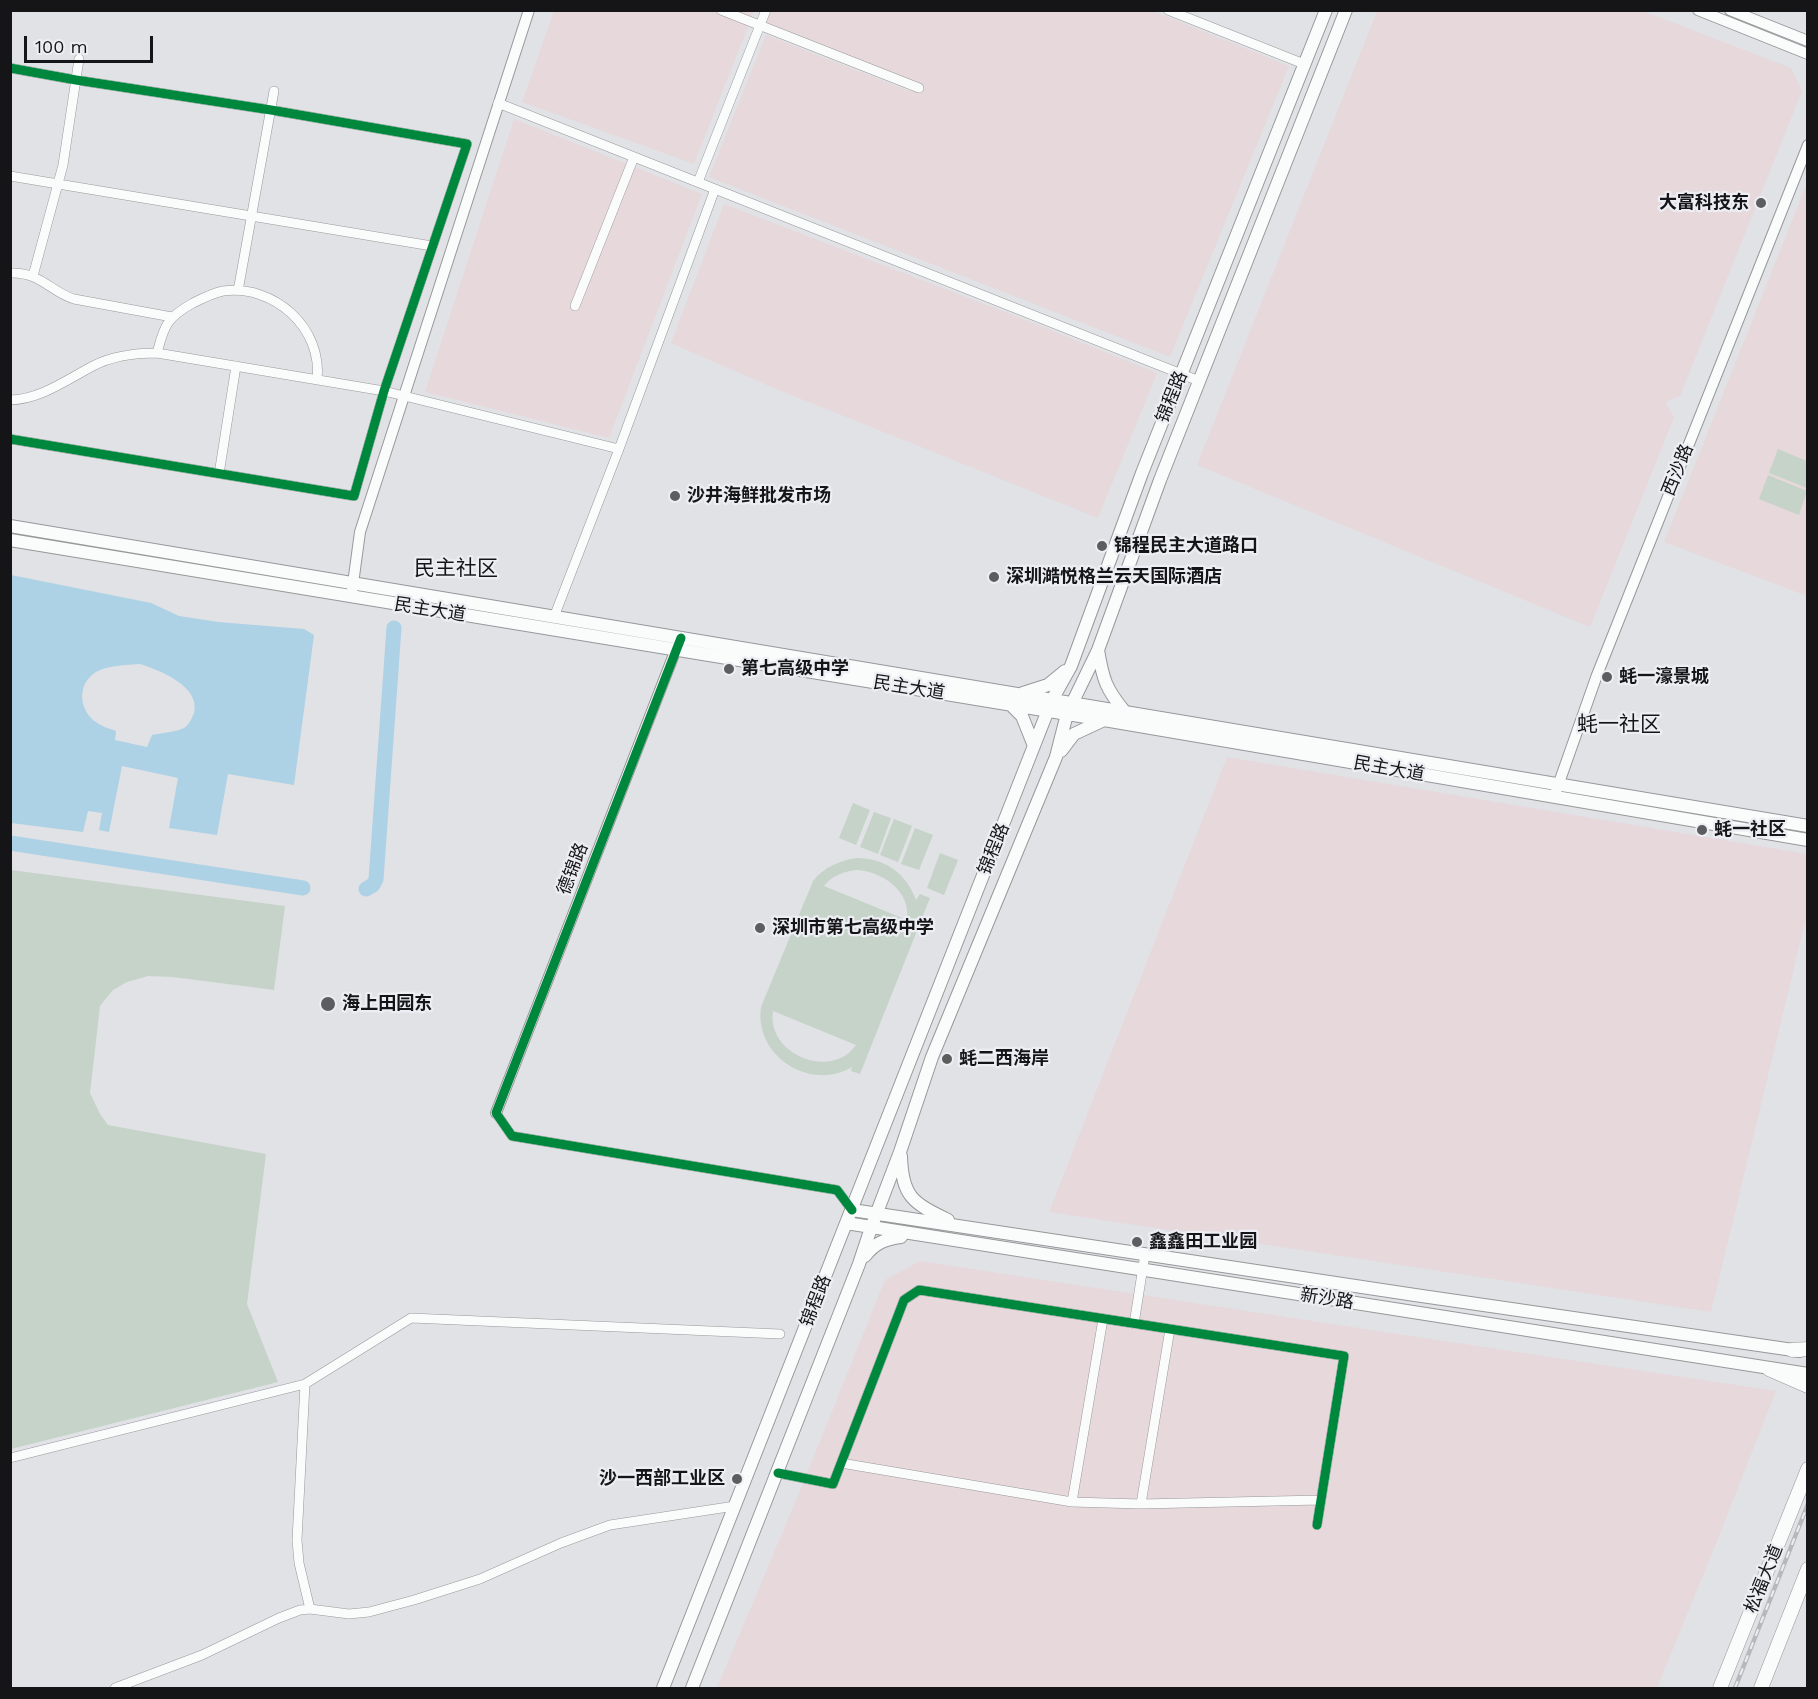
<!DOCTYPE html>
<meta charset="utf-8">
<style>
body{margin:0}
#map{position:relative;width:1818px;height:1699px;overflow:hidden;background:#e1e2e6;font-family:"Work Sans",sans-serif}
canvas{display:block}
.frame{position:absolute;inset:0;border:12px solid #151517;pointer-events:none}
.scale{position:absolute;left:24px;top:36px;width:129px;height:27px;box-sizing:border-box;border:3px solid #151517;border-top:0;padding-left:8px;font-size:18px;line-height:21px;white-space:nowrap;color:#151517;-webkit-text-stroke:4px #edeef4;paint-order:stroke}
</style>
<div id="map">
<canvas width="1818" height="1699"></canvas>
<div class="frame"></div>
<div class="scale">100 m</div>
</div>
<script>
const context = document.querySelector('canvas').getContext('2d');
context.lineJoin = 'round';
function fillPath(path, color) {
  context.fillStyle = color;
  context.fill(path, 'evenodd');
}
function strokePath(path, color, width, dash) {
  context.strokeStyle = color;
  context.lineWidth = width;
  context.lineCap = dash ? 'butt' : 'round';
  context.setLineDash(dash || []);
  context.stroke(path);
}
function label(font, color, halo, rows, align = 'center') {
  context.font = font + ' "Work Sans","Noto Sans SC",sans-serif';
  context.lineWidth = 4.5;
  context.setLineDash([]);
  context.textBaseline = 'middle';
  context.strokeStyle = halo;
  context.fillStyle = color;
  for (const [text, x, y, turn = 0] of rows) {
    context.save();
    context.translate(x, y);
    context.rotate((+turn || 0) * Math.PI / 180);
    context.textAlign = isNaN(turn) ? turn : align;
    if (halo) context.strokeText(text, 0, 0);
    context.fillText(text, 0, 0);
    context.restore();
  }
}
const industrial = new Path2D(`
 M 554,11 L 754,11 L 694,164 L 522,102 Z
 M 770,11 L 1153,11 L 1289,66 L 1170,357 L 709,177 L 766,35 L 912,92 L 915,84 L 765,24 Z
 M 1377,11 L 1643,11 L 1791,68 L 1802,91 L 1680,396 L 1665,402 L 1674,417 L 1590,627 L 1197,465 Z
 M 514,119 L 702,194 L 609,438 L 425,392 Z
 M 1807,183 L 1807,596 L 1664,542 Z
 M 724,204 L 1018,317 L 1157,373 L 1098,518 L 769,386 L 671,343 Z
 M 1227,757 L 1807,854 L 1807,914 L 1711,1312 L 1049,1212 Z
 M 920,1261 L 1358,1328 L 1776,1391 L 1717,1541 L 1657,1688 L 717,1688 L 802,1486 L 885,1280 Z`);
const green = new Path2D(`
 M 1778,449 L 1807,461 L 1807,488 L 1769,473 Z
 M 1768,475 L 1807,491 L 1799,515 L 1759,499 Z
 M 853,803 L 870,810 L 856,845 L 839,838 Z
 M 874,812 L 891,818 L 878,854 L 860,847 Z
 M 894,819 L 912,826 L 898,862 L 880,855 Z
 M 915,828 L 933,835 L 919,870 L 901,864 Z
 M 940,853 L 958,860 L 944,895 L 927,888 Z
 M 856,858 C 885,858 906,873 916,900 L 920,894 L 930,898 L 860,1074 L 851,1071 L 852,1067 C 810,1092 754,1056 761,1007 L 813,881 C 824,867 839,861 856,858 ZM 857,870 C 883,872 911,891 907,920 L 824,886 C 831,876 845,871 857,870 ZM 773,1011 L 856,1045 C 831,1081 766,1054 773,1011 Z
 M 11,870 L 285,906 L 274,990 L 173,977 L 148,976 L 127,982 L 113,990 L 100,1006 L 90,1093 L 100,1114 L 108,1125 L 266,1154 L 247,1304 L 278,1382 L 11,1449 Z`);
const water = new Path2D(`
 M 11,575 L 151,603 L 179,616 L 218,622 L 304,629 L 314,635 L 294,785 L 228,774 L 217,835 L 169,828 L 178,778 L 122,766 L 109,832 L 99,830 L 102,813 L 88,811 L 83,832 L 11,823 ZM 140,664 C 159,670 201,686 194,713 C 192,718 189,725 184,728 C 177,732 160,733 152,735 L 147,747 L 115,740 L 116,731 C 107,728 98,725 91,718 C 77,703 80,680 98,671 C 111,665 127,665 140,664 Z`);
const river = new Path2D(`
 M 10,843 L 303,888
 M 366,889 L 373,885 L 376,879 L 394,628`);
const minor = new Path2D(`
 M 721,10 L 919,88
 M 1168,10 L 1304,64
 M 10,68 L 76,80 L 271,110 L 467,144 L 384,391 L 354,496 L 10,439
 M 498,103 L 1199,381
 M 10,176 L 432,246
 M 698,182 L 766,10
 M 10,273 C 41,272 49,291 74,299 L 172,317
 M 33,276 L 63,165 L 79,59
 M 238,291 L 274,91
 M 575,306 L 634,157
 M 157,353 C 160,343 162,332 168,323 C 174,314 184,308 193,303 C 203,298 213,293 223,291 C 274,284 323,328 317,380
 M 10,400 C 41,399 66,380 93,366 C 112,356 136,353 157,353 L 384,391 L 619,449
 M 219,474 L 236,366
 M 554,617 L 619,449 L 715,189
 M 496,1113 L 512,1136 L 837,1190 L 852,1210
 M 1134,1324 L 1145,1254
 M 10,1458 L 305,1384
 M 841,1463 L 1072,1502 L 1141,1504 L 1320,1500
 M 778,1473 L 833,1484 L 904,1300 L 919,1290 L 1344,1356 L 1317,1525
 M 1072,1502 L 1103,1319
 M 1141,1504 L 1170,1329
 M 310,1609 L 299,1563 L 297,1540 L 305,1384 L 411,1318 L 780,1334
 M 115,1688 L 202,1655 L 279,1618 L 300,1610 L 310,1609 L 349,1614 L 369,1612 L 414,1600 L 480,1579 L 561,1543 L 610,1525 L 735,1506`);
const tertiary = new Path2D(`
 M 1698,10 L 1808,54
 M 1730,10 L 1808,41
 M 352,591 L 360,532 L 529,10
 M 1554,797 L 1597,675 L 1808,145
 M 496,1113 L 678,644`);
const secondary = new Path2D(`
 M 10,526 L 1808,826
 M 10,540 L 1104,720 L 1808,840
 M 1098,650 C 1103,680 1106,689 1125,712
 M 1023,693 L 1048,685 L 1065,671
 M 1011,705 L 1022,716 L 1034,746
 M 1061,751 L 1074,734 L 1104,720
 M 901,1156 C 902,1197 913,1203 948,1220
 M 852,1210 L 1415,1295 L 1800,1351
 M 846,1223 L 1808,1374
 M 865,1256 C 875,1243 885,1239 901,1237
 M 663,1688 L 1052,700 L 1071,666 L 1142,473 L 1326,10
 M 692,1688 L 859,1264 L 871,1228 L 900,1152 L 932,1057 L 1056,757 L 1067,714 L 1098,650 L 1160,480 L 1346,10`);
const primary = new Path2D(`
 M 1792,1350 L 1808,1349
 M 1769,1369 L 1808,1386
 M 1720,1688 L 1808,1469
 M 1761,1688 L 1808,1569`);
const rail = new Path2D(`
 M 1735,1688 L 1808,1504`);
const cycleway = new Path2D(`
 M 10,68 L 76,80 L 271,110 L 467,144 L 384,391 L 354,496 L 10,439
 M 681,638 L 496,1113 L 512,1136 L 837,1190 L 852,1210
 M 778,1473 L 833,1484 L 904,1300 L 919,1290 L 1344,1356 L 1317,1525`);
const markers = [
 [1761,203,6,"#5c5d5f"],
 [675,496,6,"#5c5d5f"],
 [1102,546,6,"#5c5d5f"],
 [994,577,6,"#5c5d5f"],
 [729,669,6,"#5c5d5f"],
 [1607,677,6,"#5c5d5f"],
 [1702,830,6,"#5c5d5f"],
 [760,928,6,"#5c5d5f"],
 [328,1004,8,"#5c5d5f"],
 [947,1059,6,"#5c5d5f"],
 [1137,1242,6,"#5c5d5f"],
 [737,1479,6,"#5c5d5f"]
];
const poiNames = [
 ["大富科技东",1749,203,"right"],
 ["沙井海鲜批发市场",687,496],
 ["锦程民主大道路口",1114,546],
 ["深圳澔悦格兰云天国际酒店",1006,577],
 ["第七高级中学",741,669],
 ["蚝一濠景城",1619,677],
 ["蚝一社区",1714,830],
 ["深圳市第七高级中学",772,928],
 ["海上田园东",342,1004],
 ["蚝二西海岸",959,1059],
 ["鑫鑫田工业园",1149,1242],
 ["沙一西部工业区",725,1479,"right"]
];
const streetNames = [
 ["锦程路",1172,397,-68],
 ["西沙路",1678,470,-68],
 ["民主大道",430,610,9],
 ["民主大道",909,688,9],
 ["民主大道",1389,769,10],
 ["锦程路",994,849,-68],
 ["德锦路",573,869,-69],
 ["新沙路",1327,1299,9],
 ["锦程路",816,1301,-69],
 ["松福大道",1764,1579,-68]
];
const quarterNames = [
 ["民主社区",456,569],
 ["蚝一社区",1619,725]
];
fillPath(industrial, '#e6d8db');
fillPath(green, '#c6d3c9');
fillPath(water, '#add1e5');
strokePath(river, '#add1e5', 15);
strokePath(minor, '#98989b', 10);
strokePath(tertiary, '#98989b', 12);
strokePath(secondary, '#98989b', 14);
strokePath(primary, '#98989b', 15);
strokePath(minor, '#fafbfb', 9);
strokePath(tertiary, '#fafbfb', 10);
strokePath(secondary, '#fafbfb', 12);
strokePath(primary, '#fafbfb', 14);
strokePath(rail, '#b7b8b9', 4.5);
strokePath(rail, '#edeef4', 2, [7]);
strokePath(cycleway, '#00873e', 9);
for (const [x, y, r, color] of markers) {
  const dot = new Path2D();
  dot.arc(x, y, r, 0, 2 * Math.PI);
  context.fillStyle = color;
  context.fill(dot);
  strokePath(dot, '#edeef4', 2);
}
label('bold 18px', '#151517', '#edeef4', poiNames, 'left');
label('18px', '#151517', '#edeef4', streetNames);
label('21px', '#151517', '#edeef4', quarterNames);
</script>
